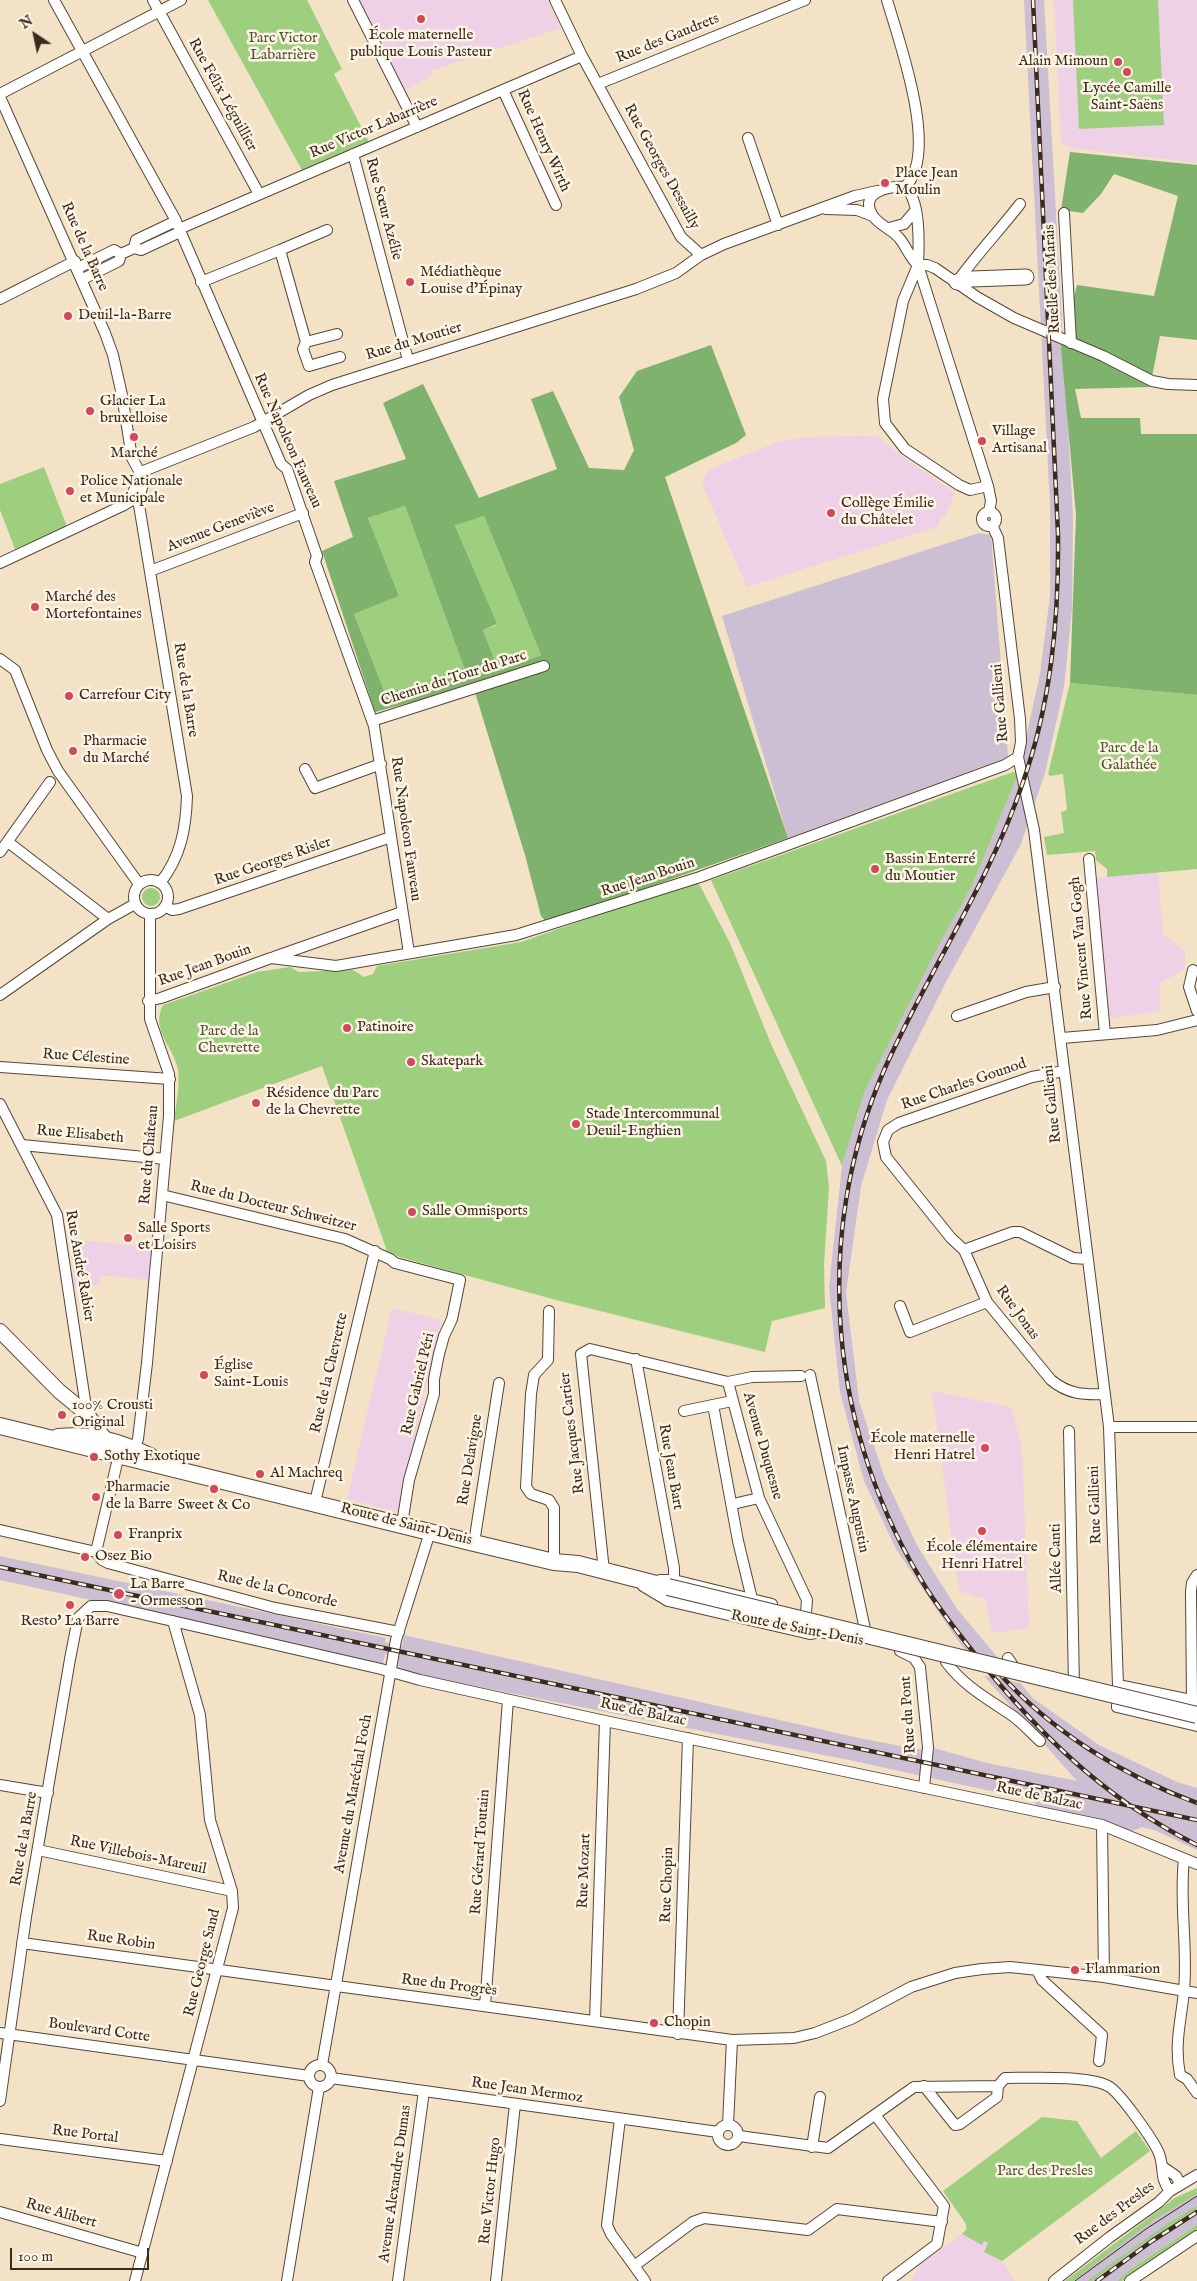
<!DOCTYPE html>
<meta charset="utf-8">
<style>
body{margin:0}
#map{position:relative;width:1197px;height:2281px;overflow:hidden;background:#f3e2c5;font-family:"IM FELL English",serif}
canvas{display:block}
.north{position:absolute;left:10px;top:10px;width:50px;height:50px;-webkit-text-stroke:4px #fcf5e5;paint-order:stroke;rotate:326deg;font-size:14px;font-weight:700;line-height:20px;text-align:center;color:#3b2a1e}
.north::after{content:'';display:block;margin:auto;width:18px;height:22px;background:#3b2a1e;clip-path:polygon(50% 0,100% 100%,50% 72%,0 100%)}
.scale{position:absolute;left:10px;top:2248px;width:139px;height:22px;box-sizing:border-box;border:2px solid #3b2a1e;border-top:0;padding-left:6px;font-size:15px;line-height:18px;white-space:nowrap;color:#3b2a1e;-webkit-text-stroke:4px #fcf5e5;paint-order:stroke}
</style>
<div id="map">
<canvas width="1197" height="2281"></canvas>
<div class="north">N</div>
<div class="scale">100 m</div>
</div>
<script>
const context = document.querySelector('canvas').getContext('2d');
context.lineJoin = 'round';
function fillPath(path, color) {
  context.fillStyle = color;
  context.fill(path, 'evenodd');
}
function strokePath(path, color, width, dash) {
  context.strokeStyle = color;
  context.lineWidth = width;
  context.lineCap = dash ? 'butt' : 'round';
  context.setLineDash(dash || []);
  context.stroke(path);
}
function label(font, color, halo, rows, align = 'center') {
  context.font = font + ' "IM FELL English",serif';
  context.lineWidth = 5;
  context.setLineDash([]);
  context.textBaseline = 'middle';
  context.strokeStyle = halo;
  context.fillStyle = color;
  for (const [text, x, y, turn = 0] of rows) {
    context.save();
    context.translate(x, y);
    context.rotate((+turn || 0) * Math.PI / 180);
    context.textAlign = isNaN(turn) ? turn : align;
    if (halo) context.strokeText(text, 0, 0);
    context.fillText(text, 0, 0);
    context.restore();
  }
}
const built = new Path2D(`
 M 358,0 L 547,0 L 561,28 L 431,71 L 433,75 L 404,90 Z
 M 1054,0 L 1197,0 L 1197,163 L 1072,148 L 1061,143 Z
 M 877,436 L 903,457 L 955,493 L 945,516 L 941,517 L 937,527 L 747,587 L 702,484 L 708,470 L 778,442 L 809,437 Z
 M 1158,872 L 1163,934 L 1185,951 L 1185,969 L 1160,983 L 1160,1011 L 1113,1018 L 1109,1016 L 1096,878 Z
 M 68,1239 L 151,1247 L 149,1280 L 100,1275 L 99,1285 L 71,1288 L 74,1273 Z
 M 392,1308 L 441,1320 L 398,1512 L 347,1499 Z
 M 932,1391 L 1011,1407 L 1022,1449 L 1029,1628 L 992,1633 L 985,1599 L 959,1591 Z
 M 962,2234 L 981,2244 L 984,2240 L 989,2243 L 984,2252 L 1002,2261 L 1015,2281 L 911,2281 L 919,2266 Z`);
const industrial = new Path2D(`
 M 1024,0 L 1044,0 L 1073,516 L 1072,609 L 1064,687 L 1045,773 L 1021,844 L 946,982 L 887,1100 L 861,1186 L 846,1293 L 859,1401 L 884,1476 L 918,1547 L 957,1609 L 999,1659 L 967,1652 L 956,1638 L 896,1549 L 864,1481 L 840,1392 L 829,1287 L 842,1166 L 864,1093 L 939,945 L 972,886 L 1018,774 L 1040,674 L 1050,596 L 1050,504 Z
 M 979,533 L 991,535 L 1008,757 L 788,838 L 722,616 Z
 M 0,1556 L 386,1638 L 385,1642 L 402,1646 L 404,1635 L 859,1738 L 933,1752 L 934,1748 L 987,1763 L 1077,1781 L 984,1676 L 1020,1683 L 1034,1699 L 1099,1745 L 1177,1782 L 1197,1788 L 1197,1850 L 1157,1831 L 1142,1827 L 1133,1831 L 1076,1814 L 1038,1807 L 1032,1800 L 849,1760 L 399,1671 L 398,1658 L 385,1654 L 383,1664 L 0,1580 Z
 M 1197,2188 L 1197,2225 L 1132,2268 L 1117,2281 L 1065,2281 L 1175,2198 Z`);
const green = new Path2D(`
 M 208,0 L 307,0 L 342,69 L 334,74 L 370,144 L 303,172 Z
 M 1073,0 L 1158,0 L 1164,125 L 1079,129 Z
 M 44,467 L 68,529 L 15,549 L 0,510 L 0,484 Z
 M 405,506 L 466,673 L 385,693 L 354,614 L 399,596 L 368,518 Z
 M 484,516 L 541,655 L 499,671 L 483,630 L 497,625 L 455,524 Z
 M 1070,683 L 1197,695 L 1197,869 L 1107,877 L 1107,869 L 1096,860 L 1095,851 L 1047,855 L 1044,837 L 1064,833 L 1061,812 L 1067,810 L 1063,774 L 1050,776 L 1048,774 Z
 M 1013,772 L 1018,774 L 972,886 L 939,945 L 864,1093 L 842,1166 L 711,880 Z
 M 698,882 L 730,943 L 771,1044 L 826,1161 L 829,1187 L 824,1264 L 825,1308 L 772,1321 L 765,1352 L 560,1301 L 399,1257 L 387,1251 L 322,1066 L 174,1121 C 176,1105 180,1086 178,1070 C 174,1046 150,1031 163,1005 L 257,972 L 290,967 L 299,972 L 353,970 L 364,977 L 373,974 L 377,966 L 521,942 L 690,883 Z
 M142 897a9 9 0 1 1 18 0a9 9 0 1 1-18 0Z
 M 1042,2117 L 1077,2121 L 1101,2158 L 1136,2131 L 1150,2151 L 1002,2261 L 984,2252 L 988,2243 L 984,2241 L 982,2245 L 962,2234 L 966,2230 L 966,2224 L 943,2191 Z
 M 1197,2188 L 1197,2194 L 1155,2219 L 1073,2281 L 1065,2281 L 1175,2198 Z
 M 1197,2206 L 1197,2209 L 1139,2246 L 1092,2281 L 1087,2281 L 1168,2223 Z
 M 1197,2225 L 1197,2230 L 1122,2281 L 1117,2281 L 1132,2268 Z`);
const forest = new Path2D(`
 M 1070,152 L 1197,165 L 1197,340 L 1160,336 L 1150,387 L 1075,389 L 1081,418 L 1140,418 L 1141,434 L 1197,434 L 1197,695 L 1070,683 L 1076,515 L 1061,348 L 1077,285 L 1154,296 L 1178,196 L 1114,174 L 1101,194 L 1083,213 L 1061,210 Z
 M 711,345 L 746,435 L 736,443 L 665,477 L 788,838 L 547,923 L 541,916 L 525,855 L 473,686 L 375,712 L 322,551 L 353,537 L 334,481 L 406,459 L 383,403 L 423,384 L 479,498 L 557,469 L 531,399 L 553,391 L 589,468 L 624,470 L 634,450 L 619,397 L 637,371 ZM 405,506 L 466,673 L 385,693 L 354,614 L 399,596 L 368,518 ZM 484,516 L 541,655 L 499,671 L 483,630 L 497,624 L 455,525 Z`);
const minor = new Path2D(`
 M 54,0 L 175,219 L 281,464 L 287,469 L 317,556 L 315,562 L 374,726 L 409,953
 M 153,0 L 259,194
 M 353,0 L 417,127
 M 555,0 L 582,56 L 681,237 L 701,255
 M 887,0 C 899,41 940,154 905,187
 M 598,84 L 805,0
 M 503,90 L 556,205
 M 0,94 L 181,0
 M 0,97 L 105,333 L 113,355 L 122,395 L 132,458 L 144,480 L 140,495 L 124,505 L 0,563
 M 748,138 L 778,225
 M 353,154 L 408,360
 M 826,209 L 857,210 L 873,216
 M 1064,213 L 1071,343
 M 889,228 L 904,224 L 915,211
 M 179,229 L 582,56
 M 134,248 L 136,240 L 176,221
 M 280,250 L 327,230
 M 918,265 C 910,258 907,248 900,239 C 893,230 879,225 873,216 C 858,192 889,186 905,187 C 921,200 919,245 918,265 L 988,486 L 991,501 L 989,512
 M 918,265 L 927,265 L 935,268 L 977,297 L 1014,318 L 1103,356 L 1152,381 L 1168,384 L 1197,385
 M 918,265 L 903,301 L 883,399 L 885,423 L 905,449 L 959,485 L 970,490 L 988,486
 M 78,268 L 114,250 L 121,254
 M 83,279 L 119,261 L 121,254 L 134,248 L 141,250 L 180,232
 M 201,282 L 280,250 L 306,342 L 303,349 L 309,366 L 340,357
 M 957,282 C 976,255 1000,230 1020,204
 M 0,299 L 75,261
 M 306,342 L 337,334
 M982 519a7 7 0 1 1 14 0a7 7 0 1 1-14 0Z
 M 992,525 L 998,538 L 1020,719 L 1021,742 L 1018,757 L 1034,830 L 1109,1427 L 1118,1685
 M 150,571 L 303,513
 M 0,659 L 15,670 L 47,750 L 58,771 L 139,884
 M 372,721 L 544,666
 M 305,769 L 315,788 L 381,764
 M 8,842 L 108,919
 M 0,852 L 50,782
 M 1089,859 L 1105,1034
 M134 897a17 17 0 1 1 34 0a17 17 0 1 1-34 0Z
 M 160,883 C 181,857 186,828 187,796 L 139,505 L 133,493 L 141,472 L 254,427 L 309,395 L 332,385 L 636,289 L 676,273 L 701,255 L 724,244 L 855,196 L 877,191
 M 165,906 L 172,910 L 179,909 L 391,837
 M 274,957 L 402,912
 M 1193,970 L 1189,987 L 1197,1011
 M 0,995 L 108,919 L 135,904
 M 148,1001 L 161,998 L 271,958 L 336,966 L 516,935 L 700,877 L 1005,765 L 1018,757
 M 957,1016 L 1026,992 L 1055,987
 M 1062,1038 L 1157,1030 L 1197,1020
 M 0,1067 L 170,1079
 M 1064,1071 L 1032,1077 L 899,1123 L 888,1130 L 883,1142 L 886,1157 L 951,1238 L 964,1250 L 987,1302 L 1051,1380 C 1068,1394 1083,1395 1104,1394
 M 0,1104 L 57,1215 L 87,1414
 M 22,1145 L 165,1159
 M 162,1195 L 345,1239 L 390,1259 L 395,1263 L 460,1280 L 452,1319 L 444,1336 L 439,1354 L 434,1379 L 434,1394 L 409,1480 L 402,1524
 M 964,1250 L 1013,1232 L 1020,1232 L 1073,1258 L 1087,1259
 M 900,1306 L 910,1332 L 987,1302
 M 549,1311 L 548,1360 L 534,1375 L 531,1394 L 526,1487 L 531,1494 L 549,1500 L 554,1508 L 554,1562
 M 636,1359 L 674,1568 L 674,1580
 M 810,1375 L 865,1629
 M 801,1376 L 752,1377 L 728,1382 L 759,1498 L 807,1600 L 806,1613
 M 713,1405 L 738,1541 L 752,1599
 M 684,1411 L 732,1401
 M 1109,1427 L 1197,1427
 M 1069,1431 L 1074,1685
 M 132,1454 L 138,1439 L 147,1363 L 169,1116 L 169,1074 L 150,1019 L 150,914
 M 315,1502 L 375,1251
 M 733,1504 L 759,1498
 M 0,1530 L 96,1552
 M 474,1543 L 499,1383
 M 96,1552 L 102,1560 L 108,1563 L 275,1608 L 399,1632
 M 96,1552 L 120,1450
 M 604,1571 L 581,1354 L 590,1349 L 728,1382
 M 660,1580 L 674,1580 L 772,1604
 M 643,1586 L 668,1601 L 810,1634 L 820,1632 L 833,1635
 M 900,1651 L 914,1658 L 920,1667 L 928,1747 L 924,1788
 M 1008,1658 L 1016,1670 L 1019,1671
 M 946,1662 C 964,1686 986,1698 1010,1714 C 1021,1721 1030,1732 1040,1741
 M 1192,1701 L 1191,1591 L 1192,1583 L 1197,1575
 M 1197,1701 L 1118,1685 L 1117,1707 L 1197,1726
 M 0,1785 L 48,1793
 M 1102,1825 L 1104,1977
 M 38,1850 L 232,1891
 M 1184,1859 C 1179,1903 1188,1947 1184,1991 C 1181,2022 1174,2043 1180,2075 L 1187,2079 L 1197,2093
 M 22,1943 L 732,2040 L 794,2038 L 815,2033 L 851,2019 L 911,1987 L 955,1973 L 982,1969 L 1010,1967 L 1104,1977 L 1197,1993
 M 1037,1970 L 1042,1980 L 1102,2035 L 1099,2061
 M 485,2006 L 508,1700
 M 595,2021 L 605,1721
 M 0,2033 L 309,2076
 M 678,2034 L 688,1738
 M309 2076a11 11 0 1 1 22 0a11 11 0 1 1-22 0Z
 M 322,2065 L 396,1640 L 430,1532
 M 331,2078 L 718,2132
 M 924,2086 L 955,2125 L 960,2124 L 997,2097 L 998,2086
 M 0,2101 L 26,1917 L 70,1659 L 78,1618 L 91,1606 L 107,1606 L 168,1620 L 381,1669 L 420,1680 L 605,1721 L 1102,1825 L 1197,1864
 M 876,2116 L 944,2206 L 937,2244 L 888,2281
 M 620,2119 L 607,2225 L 611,2234 L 645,2281
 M718 2135a10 10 0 1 1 20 0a10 10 0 1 1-20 0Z
 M 728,2125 L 732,2040
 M 739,2136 L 828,2148 L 914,2087 L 998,2086 L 1005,2078 C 1030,2078 1087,2075 1108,2086 C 1119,2091 1150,2136 1157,2149 C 1166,2165 1158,2177 1170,2191
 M 0,2139 L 167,2161
 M 812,2147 L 820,2097
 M 1163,2167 L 1176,2176 L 1180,2184
 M 0,2212 L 143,2253
 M 634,2266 L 693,2222 L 704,2218 L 808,2230 L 837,2209 L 942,2222
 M 135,2281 L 233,1908 L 232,1891 L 210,1820 L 200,1715 L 173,1621
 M 287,2281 L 319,2087
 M 398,2281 L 424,2091
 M 496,2281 L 515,2104
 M 1054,2281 L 1110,2237 L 1159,2202 L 1170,2191 L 1197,2175
 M 1130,2281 L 1197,2236`);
const tertiary = new Path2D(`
 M 0,1331 L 59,1391 L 87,1414 L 105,1439`);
const secondary = new Path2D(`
 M 957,282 L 972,279 L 1026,277`);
const primary = new Path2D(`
 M 0,1426 L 474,1543 L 554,1562 L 578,1564 L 668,1587
 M 58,1437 C 94,1434 117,1441 150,1456`);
const tram = new Path2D(`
 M 1075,2281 L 1146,2229 L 1197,2196`);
const rail = new Path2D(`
 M 1033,0 L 1058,534 C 1059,620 1051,704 1022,785 C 988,885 928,972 885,1068 C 810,1238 829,1435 928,1591 C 947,1620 969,1647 991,1674 C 1051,1746 1113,1803 1197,1845
 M 0,1567 L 1197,1820
 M 998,1672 C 1051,1731 1123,1776 1197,1803
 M 1097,2281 L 1152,2241 L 1197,2212`);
const primaryBridge = new Path2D(`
 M 668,1587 L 1197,1715`);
const markers = [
 [421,19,5,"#d1495b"],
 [1118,62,5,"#d1495b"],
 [1127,72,5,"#d1495b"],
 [885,183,5,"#d1495b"],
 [410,282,5,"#d1495b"],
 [68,316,5,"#d1495b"],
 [90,411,5,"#d1495b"],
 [134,437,5,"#d1495b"],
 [982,441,5,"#d1495b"],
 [70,491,5,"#d1495b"],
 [831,513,5,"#d1495b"],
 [35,607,5,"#d1495b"],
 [69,696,5,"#d1495b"],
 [73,751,5,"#d1495b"],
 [875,869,5,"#d1495b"],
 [347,1028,5,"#d1495b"],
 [411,1062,5,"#d1495b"],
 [256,1103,5,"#d1495b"],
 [576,1124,5,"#d1495b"],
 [412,1212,5,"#d1495b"],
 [128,1238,5,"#d1495b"],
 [204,1375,5,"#d1495b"],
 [62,1415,5,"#d1495b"],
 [985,1448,5,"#d1495b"],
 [94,1457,5,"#d1495b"],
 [260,1474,5,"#d1495b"],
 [214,1489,5,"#d1495b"],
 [96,1497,5,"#d1495b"],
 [982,1531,5,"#d1495b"],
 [118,1535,5,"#d1495b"],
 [85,1557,5,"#d1495b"],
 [119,1594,6,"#d1495b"],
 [70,1605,5,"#d1495b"],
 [1075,1970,5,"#d1495b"],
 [654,2023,5,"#d1495b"]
];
const poiNames = [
 ["École maternelle",421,36,"center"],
 ["publique Louis Pasteur",421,53,"center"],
 ["Alain Mimoun",1108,62,"right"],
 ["Lycée Camille",1127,89,"center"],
 ["Saint-Saëns",1127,106,"center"],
 ["Place Jean",895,174],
 ["Moulin",895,191],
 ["Médiathèque",420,273],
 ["Louise d’Épinay",420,290],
 ["Deuil-la-Barre",78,316],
 ["Glacier La",100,402],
 ["bruxelloise",100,419],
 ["Village",992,432],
 ["Artisanal",992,449],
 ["Marché",134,454,"center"],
 ["Police Nationale",80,482],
 ["et Municipale",80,499],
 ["Collège Émilie",841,504],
 ["du Châtelet",841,521],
 ["Marché des",45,598],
 ["Mortefontaines",45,615],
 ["Carrefour City",79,696],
 ["Pharmacie",83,742],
 ["du Marché",83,759],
 ["Bassin Enterré",885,860],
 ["du Moutier",885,877],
 ["Patinoire",357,1028],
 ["Skatepark",421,1062],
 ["Résidence du Parc",266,1094],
 ["de la Chevrette",266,1111],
 ["Stade Intercommunal",586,1115],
 ["Deuil-Enghien",586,1132],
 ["Salle Omnisports",422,1212],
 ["Salle Sports",138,1229],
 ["et Loisirs",138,1246],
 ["Église",214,1366],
 ["Saint-Louis",214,1383],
 ["100% Crousti",72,1406],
 ["Original",72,1423],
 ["École maternelle",975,1439,"right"],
 ["Henri Hatrel",975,1456,"right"],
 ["Sothy Exotique",104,1457],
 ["Al Machreq",270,1474],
 ["Pharmacie",106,1488],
 ["de la Barre",106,1505],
 ["Sweet & Co",214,1506,"center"],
 ["Franprix",128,1535],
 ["École élémentaire",982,1548,"center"],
 ["Henri Hatrel",982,1565,"center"],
 ["Osez Bio",95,1557],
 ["La Barre",130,1585],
 ["- Ormesson",130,1602],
 ["Resto' La Barre",70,1622,"center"],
 ["Flammarion",1085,1970],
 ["Chopin",664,2023]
];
const parkNames = [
 ["Parc Victor",283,39],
 ["Labarrière",283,56],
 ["Parc de la",1129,749],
 ["Galathée",1129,766],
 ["Parc de la",229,1032],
 ["Chevrette",229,1049],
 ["Parc des Presles",1045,2172]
];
const streetNames = [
 ["Rue des Gaudrets",668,39,-22],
 ["Rue Félix Léguillier",222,95,61],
 ["Rue Victor Labarrière",374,128,-23],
 ["Rue Henry Wirth",543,141,66],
 ["Rue Georges Dessailly",661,167,61],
 ["Rue Sœur Azélie",383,209,75],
 ["Rue de la Barre",84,247,66],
 ["Ruelle des Marais",1053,279,-93],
 ["Rue du Moutier",414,342,-17],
 ["Rue Napoleon Fauveau",287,441,66],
 ["Avenue Geneviève",221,528,-21],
 ["Chemin du Tour du Parc",454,679,-18],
 ["Rue de la Barre",185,690,81],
 ["Rue Gallieni",1001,703,-95],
 ["Rue Napoleon Fauveau",405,829,82],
 ["Rue Georges Risler",273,862,-19],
 ["Rue Jean Bouin",648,878,-18],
 ["Rue Vincent Van Gogh",1082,948,-95],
 ["Rue Jean Bouin",205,966,-20],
 ["Rue Célestine",86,1058,4],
 ["Rue Charles Gounod",964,1085,-19],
 ["Rue Gallieni",1053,1104,-96],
 ["Rue Elisabeth",80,1135,5],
 ["Rue du Château",150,1155,-85],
 ["Rue du Docteur Schweitzer",273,1207,14],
 ["Rue André Rabier",79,1266,80],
 ["Rue Jonas",1017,1313,54],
 ["Rue de la Chevrette",330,1373,-77],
 ["Rue Gabriel Péri",419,1384,-77],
 ["Rue Jacques Cartier",573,1433,-97],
 ["Avenue Duquesne",762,1446,74],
 ["Rue Delavigne",471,1460,-81],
 ["Rue Jean Bart",670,1467,80],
 ["Impasse Augustin",852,1499,78],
 ["Rue Gallieni",1096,1505,-92],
 ["Route de Saint-Denis",406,1525,14],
 ["Allée Canti",1057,1558,-91],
 ["Rue de la Concorde",277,1590,13],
 ["Route de Saint-Denis",797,1629,11],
 ["Rue de Balzac",643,1713,12],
 ["Rue du Pont",909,1715,-94],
 ["Avenue du Maréchal Foch",354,1794,-80],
 ["Rue de Balzac",1039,1797,12],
 ["Rue de la Barre",25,1839,-80],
 ["Rue Gérard Toutain",481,1852,-86],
 ["Rue Villebois-Mareuil",138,1856,12],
 ["Rue Mozart",585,1871,-88],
 ["Rue Chopin",668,1885,-88],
 ["Rue Robin",121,1941,8],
 ["Rue George Sand",203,1963,-76],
 ["Rue du Progrès",449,1986,7],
 ["Boulevard Cotte",99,2031,8],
 ["Rue Jean Mermoz",527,2091,8],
 ["Rue Portal",85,2135,7],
 ["Avenue Alexandre Dumas",396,2184,-82],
 ["Rue Victor Hugo",491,2191,-84],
 ["Rue Alibert",61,2214,16],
 ["Rue des Presles",1115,2214,-37]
];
fillPath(built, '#eed0e7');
fillPath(industrial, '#ccbed3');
fillPath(green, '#9ecf7e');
fillPath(forest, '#7eb26d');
strokePath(minor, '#574637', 12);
strokePath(tertiary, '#574637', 16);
strokePath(secondary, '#574637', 17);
strokePath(primary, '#574637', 18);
strokePath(minor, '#fff', 10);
strokePath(tertiary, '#fff', 14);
strokePath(secondary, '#fff', 15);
strokePath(primary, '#fff', 16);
strokePath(tram, '#3b2a1e', 1);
strokePath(rail, '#3b2a1e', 4.5);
strokePath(rail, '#fcf5e5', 2.5, [8]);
strokePath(primaryBridge, '#574637', 18, []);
strokePath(primaryBridge, '#fff', 16);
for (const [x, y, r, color] of markers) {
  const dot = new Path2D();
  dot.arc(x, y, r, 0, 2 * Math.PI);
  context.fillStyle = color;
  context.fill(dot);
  strokePath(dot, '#fcf5e5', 2);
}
label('15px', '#3b2a1e', '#fcf5e5', poiNames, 'left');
label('15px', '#545336', '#fcf5e5', parkNames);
label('15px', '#3b2a1e', '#fcf5e5', streetNames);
</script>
